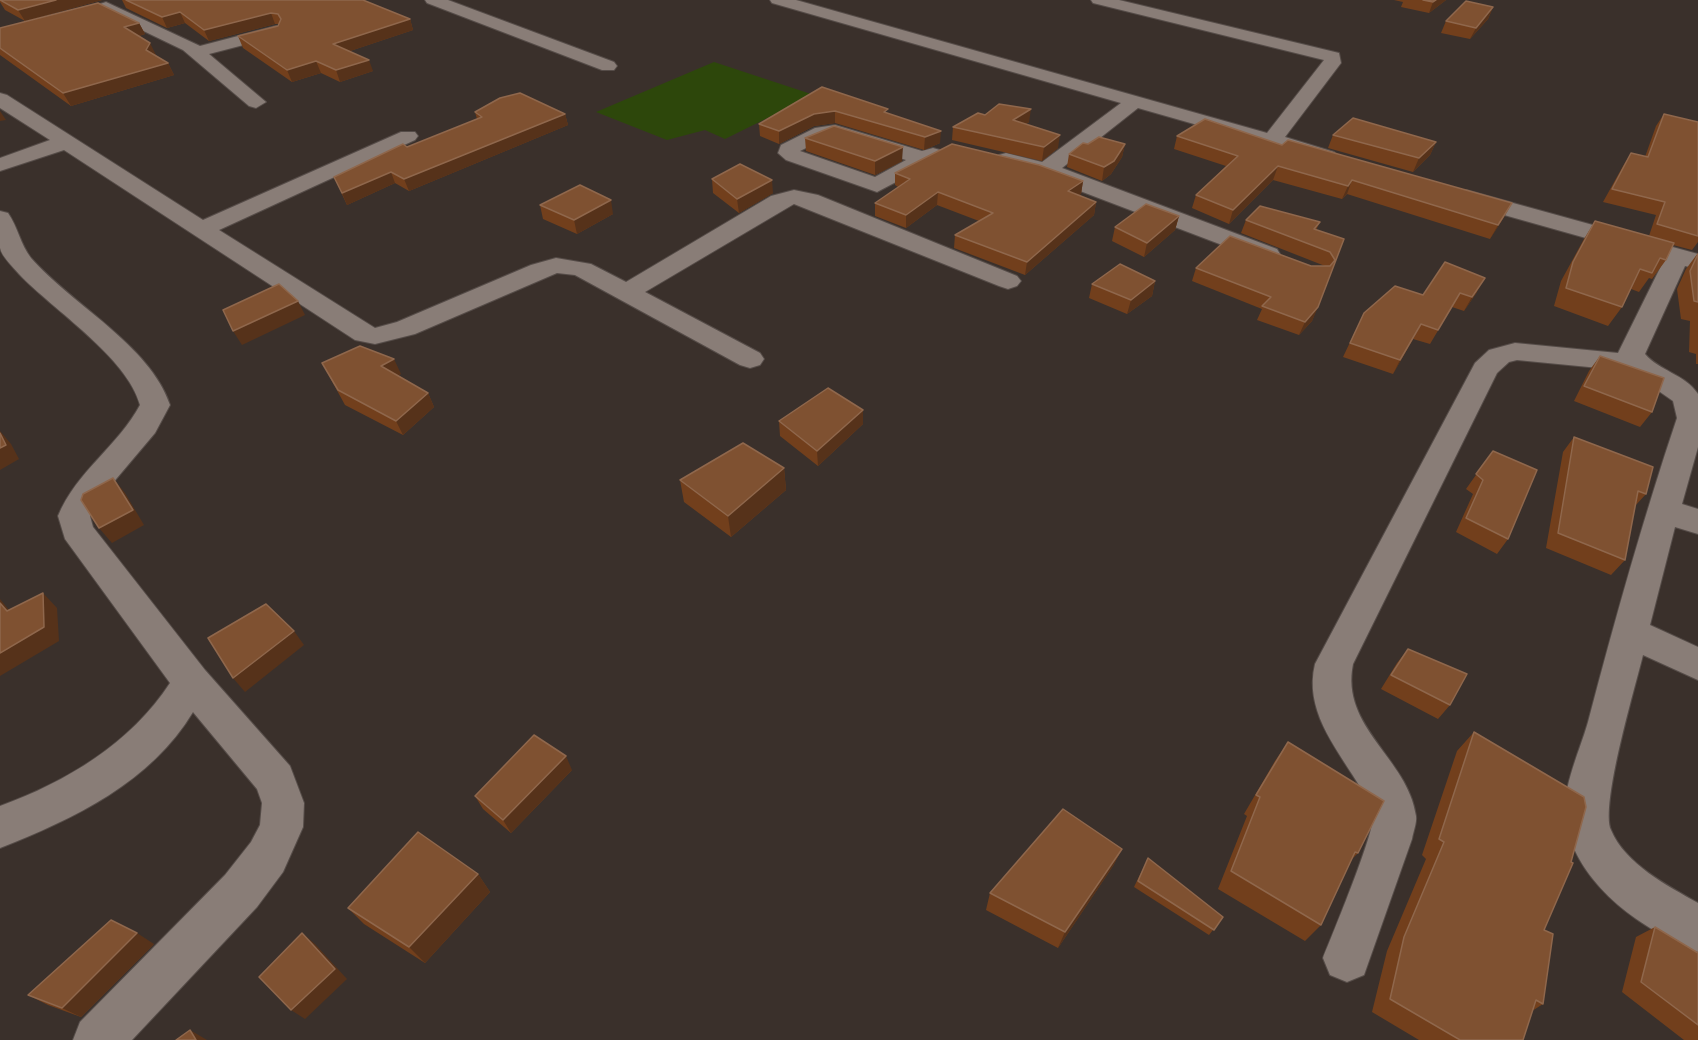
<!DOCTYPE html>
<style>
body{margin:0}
canvas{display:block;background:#3a302b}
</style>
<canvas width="1698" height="1040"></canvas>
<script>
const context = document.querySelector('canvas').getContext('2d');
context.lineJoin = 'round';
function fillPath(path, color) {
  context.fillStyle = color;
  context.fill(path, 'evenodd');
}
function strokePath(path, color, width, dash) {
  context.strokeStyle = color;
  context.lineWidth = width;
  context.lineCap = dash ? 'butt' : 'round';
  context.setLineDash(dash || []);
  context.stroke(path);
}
const green = new Path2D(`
 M 714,62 L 814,95 L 725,139 L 705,130 L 667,140 L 596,112 Z`);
const minor = new Path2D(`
 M 425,0 L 448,0 L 614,62 L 617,66 L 614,70 L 602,70 L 427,3 Z
 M 770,0 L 796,0 L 1267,133 L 1324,60 L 1093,3 L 1091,0 L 1119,0 L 1339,53 L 1341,63 L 1285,137 L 1334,152 L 1338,156 L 1334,160 L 1327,162 L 1138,108 L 1062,168 L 1277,249 L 1280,254 L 1277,259 L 1268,261 L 1259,259 L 1038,175 L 999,163 L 995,159 L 999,155 L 1006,153 L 1042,162 L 1121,103 L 772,3 Z
 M 106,2 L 200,46 L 276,26 L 282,27 L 284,31 L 282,35 L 209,54 L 266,102 L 256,108 L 249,106 L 183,50 L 100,10 L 98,7 L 100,4 Z
 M 0,93 L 7,95 L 203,220 L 401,132 L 415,132 L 418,136 L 415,140 L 219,230 L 375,328 L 397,322 L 531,265 L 556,258 L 591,264 L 626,282 L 771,196 L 794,190 L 818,195 L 1017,276 L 1021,281 L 1017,286 L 1008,289 L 999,286 L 794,204 L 645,292 L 760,353 L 764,359 L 760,365 L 750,368 L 740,365 L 575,275 L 557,273 L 415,334 L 375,344 L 355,340 L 64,150 L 0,171 L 0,158 L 50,140 L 0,108 Z
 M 835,125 L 922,151 L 933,148 L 940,150 L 944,154 L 932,163 L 877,192 L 786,160 L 778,153 L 781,145 L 815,128 ZM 834,137 L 906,160 L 875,177 L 800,151 L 826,138 Z
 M 1466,190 L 1698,254 L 1698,269 L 1685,266 L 1645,354 C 1659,371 1685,374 1698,394 L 1698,447 L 1682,504 L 1698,509 L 1698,534 L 1675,527 L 1650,625 L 1698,647 L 1698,680 L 1643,655 C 1635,688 1600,805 1611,830 C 1625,864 1668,886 1698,903 L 1698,952 C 1644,930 1582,889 1567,828 C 1558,795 1579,754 1588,722 C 1615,619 1643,519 1677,418 L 1673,401 L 1630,371 L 1517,360 L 1509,362 L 1497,373 L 1353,664 C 1340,728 1408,758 1416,816 C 1417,823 1413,832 1412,839 L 1364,975 L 1347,982 L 1330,975 L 1323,958 C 1332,935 1376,831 1373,814 C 1370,802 1363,792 1357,782 C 1334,745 1304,709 1315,664 L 1475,363 L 1489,350 L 1515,343 L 1618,353 L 1664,260 L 1458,202 L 1455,197 L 1458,192 Z
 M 0,211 L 8,213 C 18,227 20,244 31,258 C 71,304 150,345 170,405 L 155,433 L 95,504 L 90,516 L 93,527 L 205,670 L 290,766 L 304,803 L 303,827 L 283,872 L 257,907 L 132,1040 L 73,1040 L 80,1022 L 225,875 L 251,842 L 260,825 L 262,803 L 257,789 L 193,712 C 151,782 74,819 0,848 L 0,806 C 66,782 131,743 170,683 L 65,539 L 58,516 C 76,472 118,446 140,405 C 127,357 53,310 19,274 C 13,267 2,257 0,248 C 0,238 0,222 0,211 Z`);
const wall = new Path2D(`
 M 0,0 L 102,0 L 25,21 L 5,10 L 0,2 Z
 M 122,0 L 363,0 L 410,19 L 413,30 L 350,51 L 373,71 L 340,82 L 321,73 L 292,82 L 243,48 L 238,36 L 278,26 L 279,24 L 275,24 L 209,41 L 185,23 L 167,28 L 126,8 Z
 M 1394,0 L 1446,0 L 1429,13 L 1401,7 L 1403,2 Z
 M 1493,7 L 1488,19 L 1470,39 L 1441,33 L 1446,21 Z
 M 139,23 L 145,34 L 139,36 L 156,55 L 155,56 L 168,63 L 174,75 L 71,106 L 0,55 L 0,28 Z
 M 822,87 L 888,113 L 940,143 L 924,150 L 835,123 L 814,126 L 779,144 L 760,136 L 759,124 Z
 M 475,112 L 565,114 L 568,125 L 409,191 L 395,183 L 347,205 L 334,177 L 477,119 Z
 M 1664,114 L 1698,122 L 1698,242 L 1692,250 L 1673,245 L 1666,260 L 1652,279 L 1649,278 L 1639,292 L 1631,289 L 1622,307 L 1608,326 L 1554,306 L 1561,281 L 1584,239 L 1595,221 L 1649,236 L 1656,215 L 1603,202 L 1623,166 L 1631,153 L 1645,157 L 1656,126 Z
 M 985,115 L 1029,122 L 1026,124 L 1058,148 L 1042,161 L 952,140 L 953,127 Z
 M 1333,135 L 1436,142 L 1430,155 L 1413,172 L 1328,148 Z
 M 1177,136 L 1282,145 L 1504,217 L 1490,239 L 1347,194 L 1342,199 L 1273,180 L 1229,224 L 1192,208 L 1196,195 L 1226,166 L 1174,149 Z
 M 805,138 L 902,161 L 875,175 L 806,151 Z
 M 1088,144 L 1125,144 L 1122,157 L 1111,174 L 1102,181 L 1067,167 L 1069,154 Z
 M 895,173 L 1083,181 L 1081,194 L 1079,195 L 1096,202 L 1094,215 L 1025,275 L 954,248 L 955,235 L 979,221 L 937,205 L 906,228 L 875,216 L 875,203 L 898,187 L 895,185 Z
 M 712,179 L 773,193 L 739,213 L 713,193 Z
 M 540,205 L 613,214 L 577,234 L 543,219 Z
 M 1179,216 L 1175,230 L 1144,257 L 1112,241 L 1115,227 Z
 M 1246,220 L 1320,222 L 1316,230 L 1344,239 L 1312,321 L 1299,335 L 1257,320 L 1262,309 L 1192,281 L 1196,268 L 1325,266 L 1241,233 Z
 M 1698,253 L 1698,364 L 1696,364 L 1696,354 L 1689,352 L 1690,321 L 1681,319 L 1677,289 L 1686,269 Z
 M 1445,262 L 1477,292 L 1464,311 L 1452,307 L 1430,344 L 1413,339 L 1393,374 L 1343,357 L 1364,313 L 1423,295 Z
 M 1155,281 L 1152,296 L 1127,314 L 1089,298 L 1092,284 Z
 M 1600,356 L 1652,412 L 1640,427 L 1574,401 L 1589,371 Z
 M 322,363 L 401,374 L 398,375 L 428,393 L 434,407 L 403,435 L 345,405 Z
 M 779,421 L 863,424 L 818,466 L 780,436 Z
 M 1574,437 L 1646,494 L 1635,506 L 1625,560 L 1611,575 L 1546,548 L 1563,452 Z
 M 1493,451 L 1508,539 L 1497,554 L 1456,532 L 1473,494 L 1466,489 Z
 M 784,468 L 786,490 L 731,537 L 684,502 L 680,480 Z
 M 1408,649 L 1450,705 L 1438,719 L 1381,689 L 1397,663 Z
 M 1474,732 L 1544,930 L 1543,1004 L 1532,1011 L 1523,1040 L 1419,1040 L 1372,1012 L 1387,951 L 1426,859 L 1422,855 L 1457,751 Z
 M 1288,742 L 1358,853 L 1352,859 L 1321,925 L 1305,941 L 1218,889 L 1247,816 L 1244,814 L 1275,761 Z
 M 572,770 L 511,833 L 483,809 L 475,796 Z
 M 1122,849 L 1113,866 L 1058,948 L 986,910 L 990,893 Z
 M 1148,858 L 1223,917 L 1209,935 L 1134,887 Z
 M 478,874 L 490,892 L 425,963 L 364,924 L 348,908 Z
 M 1655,927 L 1698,953 L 1698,1040 L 1684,1040 L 1622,992 L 1636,937 Z
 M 154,944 L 81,1017 L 48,1005 L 28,995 Z`);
const shadedWall = new Path2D(`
 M 56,0 L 102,0 L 25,21 L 18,10 Z
 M 1436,0 L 1446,0 L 1429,13 L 1433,2 Z
 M 1493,7 L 1488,19 L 1470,39 L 1476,28 Z
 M 180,12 L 185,23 L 167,28 L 162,17 Z
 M 271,13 L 275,24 L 209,41 L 204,30 Z
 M 410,19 L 413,30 L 338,55 L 333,44 Z
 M 139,23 L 145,34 L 131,38 L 124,27 Z
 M 150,43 L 156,55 L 152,63 L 146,50 Z
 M 369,60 L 373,71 L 340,82 L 336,70 Z
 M 316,61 L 321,73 L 292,82 L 287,70 Z
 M 168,63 L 174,75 L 71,106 L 63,93 Z
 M 1031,109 L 1029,122 L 1012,133 L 1013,120 Z
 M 0,111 L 6,120 L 0,121 Z
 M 835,111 L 835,123 L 814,126 L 779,144 L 779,131 L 814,114 Z
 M 565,114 L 568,125 L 409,191 L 404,179 Z
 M 941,131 L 940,143 L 924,150 L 925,137 Z
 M 1060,135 L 1058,148 L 1042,161 L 1044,147 Z
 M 1436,142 L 1430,155 L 1413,172 L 1419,158 Z
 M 1125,144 L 1122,157 L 1111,174 L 1102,181 L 1104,167 Z
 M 903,147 L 902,161 L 875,175 L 875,161 Z
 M 1278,166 L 1273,180 L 1229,224 L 1233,210 Z
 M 391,172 L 395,183 L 347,205 L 342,193 Z
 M 772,180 L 773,193 L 739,213 L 737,199 Z
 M 1352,180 L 1347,194 L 1342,199 L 1348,186 Z
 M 1083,181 L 1081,194 L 1065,204 L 1068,191 Z
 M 938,192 L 937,205 L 906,228 L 906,215 Z
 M 611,200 L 613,214 L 577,234 L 574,220 Z
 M 1096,202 L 1094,215 L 1025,275 L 1027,262 Z
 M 1512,203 L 1504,217 L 1490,239 L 1498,225 Z
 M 1179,216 L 1175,230 L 1144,257 L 1147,243 Z
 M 1485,278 L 1477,292 L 1464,311 L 1472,297 Z
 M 1155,281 L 1152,296 L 1127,314 L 1131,300 Z
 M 298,301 L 305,315 L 242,345 L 233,331 Z
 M 1318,307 L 1312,321 L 1299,335 L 1305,322 Z
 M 1421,324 L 1413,339 L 1393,374 L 1400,360 Z
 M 394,359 L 401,374 L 387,380 L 381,366 Z
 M 428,393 L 434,407 L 403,435 L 396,421 Z
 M 863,410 L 863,424 L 818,466 L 817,451 Z
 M 0,431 L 11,444 L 19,459 L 0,470 Z
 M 784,468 L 786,490 L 731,537 L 728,516 Z
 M 113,478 L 125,493 L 144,525 L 112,543 L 99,528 Z
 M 43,593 L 57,608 L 59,641 L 0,676 L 0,653 Z
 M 0,599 L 22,626 L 7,611 L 0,603 Z
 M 294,631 L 304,645 L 245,692 L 233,678 Z
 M 566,756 L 572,770 L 511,833 L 503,820 Z
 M 1122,849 L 1113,866 L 1058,948 L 1065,932 Z
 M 478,874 L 490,892 L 425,963 L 409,947 Z
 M 137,933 L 154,944 L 81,1017 L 62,1008 Z
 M 302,933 L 315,944 L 347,979 L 305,1019 L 291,1010 Z
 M 190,1030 L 207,1040 L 196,1040 Z`);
const building = new Path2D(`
 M 0,0 L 56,0 L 18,10 Z
 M 126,0 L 363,0 L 410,19 L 333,44 L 369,60 L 336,70 L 316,61 L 287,70 L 238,36 L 278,26 L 281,19 L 278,14 L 271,13 L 204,30 L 180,12 L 162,17 Z
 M 1423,0 L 1436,0 L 1433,2 Z
 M 1466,1 L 1493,7 L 1476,28 L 1446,21 Z
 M 98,3 L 139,23 L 124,27 L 150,43 L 146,50 L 168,63 L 63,93 L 0,48 L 0,28 Z
 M 822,87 L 888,109 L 884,112 L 941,131 L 925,137 L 835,111 L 814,114 L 779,131 L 759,124 Z
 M 520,93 L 565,114 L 404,179 L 391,172 L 342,193 L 334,177 L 403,144 L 407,147 L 482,117 L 475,112 L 500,98 Z
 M 999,104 L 1031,109 L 1013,120 L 1060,135 L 1044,147 L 953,127 L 978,113 L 985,115 Z
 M 1664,114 L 1698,122 L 1698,236 L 1657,224 L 1665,202 L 1612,189 L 1631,153 L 1648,157 Z
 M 1353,118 L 1436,142 L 1419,158 L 1333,135 Z
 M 1205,119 L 1282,145 L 1288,140 L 1512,203 L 1498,225 L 1352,180 L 1348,186 L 1278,166 L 1233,210 L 1196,195 L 1238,156 L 1177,136 Z
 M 834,126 L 903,147 L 875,161 L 805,138 Z
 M 1099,137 L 1125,144 L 1114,161 L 1104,167 L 1069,154 L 1083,143 L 1088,144 Z
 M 952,144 L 1039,165 L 1083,181 L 1068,191 L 1096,202 L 1027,262 L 955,235 L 993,213 L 938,192 L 906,215 L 875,203 L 910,179 L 895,173 Z
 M 740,164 L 772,180 L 737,199 L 712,179 Z
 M 580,185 L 611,200 L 574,220 L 540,205 Z
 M 1146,204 L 1179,216 L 1147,243 L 1115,227 Z
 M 1260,206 L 1320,222 L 1314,229 L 1344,239 L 1318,307 L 1305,322 L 1262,306 L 1271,297 L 1196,268 L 1230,236 L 1311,266 L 1330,266 L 1335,260 L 1330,252 L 1246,220 Z
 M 1595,221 L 1674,243 L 1666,260 L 1660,258 L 1652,273 L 1640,269 L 1622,307 L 1566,288 L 1573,262 Z
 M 1698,254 L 1698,302 L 1694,301 L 1690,271 Z
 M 1445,262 L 1485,278 L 1472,297 L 1460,293 L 1438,330 L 1421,324 L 1400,360 L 1350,343 L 1364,313 L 1395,286 L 1423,295 Z
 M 1120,264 L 1155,281 L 1131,300 L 1092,284 Z
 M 279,284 L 298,301 L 233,331 L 223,310 Z
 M 360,346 L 394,359 L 381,366 L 428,393 L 396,421 L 338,390 L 322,363 Z
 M 1600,356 L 1664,378 L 1652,412 L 1584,386 Z
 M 828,388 L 863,410 L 817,451 L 779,421 Z
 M 0,433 L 6,445 L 0,448 Z
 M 1574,437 L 1653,467 L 1646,494 L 1638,491 L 1625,560 L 1558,533 Z
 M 743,443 L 784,468 L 728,516 L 680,480 Z
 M 1493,451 L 1537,470 L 1508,539 L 1466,518 L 1483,480 L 1476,474 Z
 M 113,478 L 133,510 L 99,528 L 81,500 L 83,494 Z
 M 43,593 L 44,627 L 0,653 L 0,603 L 7,611 Z
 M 266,604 L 294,631 L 233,678 L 208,638 Z
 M 1408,649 L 1467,674 L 1450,705 L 1391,675 Z
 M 1474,732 L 1584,797 L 1586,807 L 1571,862 L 1573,863 L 1544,930 L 1553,934 L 1543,1004 L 1536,1000 L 1523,1040 L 1460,1040 L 1390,999 L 1404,937 L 1444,842 L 1439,839 Z
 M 534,735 L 566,756 L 503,820 L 475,796 Z
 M 1288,742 L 1384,801 L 1358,853 L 1355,852 L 1321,925 L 1231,871 L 1260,797 L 1256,795 Z
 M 1063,809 L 1122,849 L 1065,932 L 990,893 Z
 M 418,832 L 478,874 L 409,947 L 348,908 Z
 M 1148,858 L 1223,917 L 1214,930 L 1138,881 Z
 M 111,920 L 137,933 L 62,1008 L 28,995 Z
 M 1655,927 L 1698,953 L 1698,1025 L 1641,982 Z
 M 302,933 L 335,969 L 291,1010 L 259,977 Z
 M 190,1030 L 196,1040 L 176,1040 Z`);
fillPath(green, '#2d470b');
strokePath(minor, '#554c48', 2);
fillPath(minor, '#897d77');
fillPath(wall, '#723f1c');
fillPath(shadedWall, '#56321a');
fillPath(building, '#7f5131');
strokePath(building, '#8f674c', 1.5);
</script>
